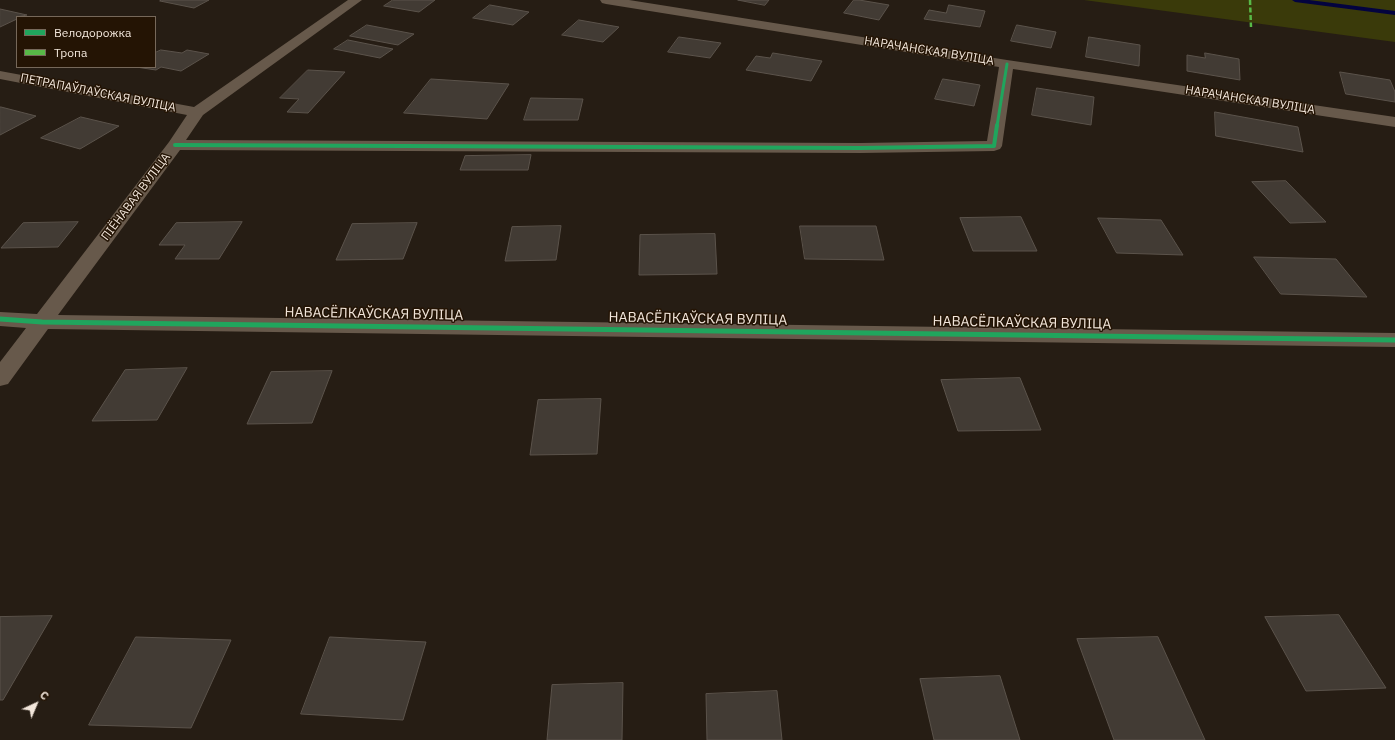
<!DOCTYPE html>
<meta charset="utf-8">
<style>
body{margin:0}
#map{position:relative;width:1395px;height:740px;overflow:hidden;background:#261d14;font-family:"IBM Plex Sans",sans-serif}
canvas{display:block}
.legend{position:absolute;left:16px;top:16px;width:140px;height:52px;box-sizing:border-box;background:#241404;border:1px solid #76685a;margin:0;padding:5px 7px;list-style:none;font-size:12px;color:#f2e6db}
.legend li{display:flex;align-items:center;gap:8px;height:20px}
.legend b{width:20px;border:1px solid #76685a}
.north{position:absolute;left:16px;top:684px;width:40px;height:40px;-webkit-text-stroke:3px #241404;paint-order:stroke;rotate:44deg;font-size:11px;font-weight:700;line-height:16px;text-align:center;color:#f2e6db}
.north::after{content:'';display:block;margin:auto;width:14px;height:18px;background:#f2e6db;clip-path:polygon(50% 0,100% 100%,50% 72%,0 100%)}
</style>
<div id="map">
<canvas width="1395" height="740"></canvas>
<ul class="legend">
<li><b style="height:5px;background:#20a55d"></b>Велодорожка</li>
<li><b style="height:5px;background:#58b947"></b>Тропа</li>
</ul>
<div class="north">С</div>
</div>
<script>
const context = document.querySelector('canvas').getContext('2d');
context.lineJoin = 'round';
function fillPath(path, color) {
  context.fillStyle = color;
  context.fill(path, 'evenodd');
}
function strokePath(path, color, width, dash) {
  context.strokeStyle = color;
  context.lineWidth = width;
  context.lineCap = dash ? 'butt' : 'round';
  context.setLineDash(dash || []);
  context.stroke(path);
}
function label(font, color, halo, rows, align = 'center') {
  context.font = font + ' "IBM Plex Sans",sans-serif';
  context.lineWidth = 3;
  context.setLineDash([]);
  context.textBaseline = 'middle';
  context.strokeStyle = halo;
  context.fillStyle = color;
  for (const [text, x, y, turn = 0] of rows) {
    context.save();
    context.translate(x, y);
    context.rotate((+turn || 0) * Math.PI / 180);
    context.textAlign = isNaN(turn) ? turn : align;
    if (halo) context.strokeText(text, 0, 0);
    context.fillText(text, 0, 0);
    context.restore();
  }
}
const green = new Path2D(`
 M 1084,0 L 1395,0 L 1395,42 Z`);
const stream = new Path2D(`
 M 1292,0 L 1309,0 L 1395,11 L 1395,15 L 1295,2 Z`);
const building = new Path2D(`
 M 162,0 L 209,0 L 194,8 L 160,1 Z
 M 393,0 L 435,0 L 419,12 L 384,6 Z
 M 738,0 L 769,0 L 765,5 Z
 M 854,0 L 859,0 L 889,5 L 879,20 L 844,13 Z
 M 490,5 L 529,12 L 513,25 L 473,18 Z
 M 949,5 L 985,11 L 980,27 L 924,19 L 929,10 L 946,13 Z
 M 0,9 L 27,15 L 17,17 L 17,19 L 0,27 Z
 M 579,20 L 619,27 L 603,42 L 562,35 Z
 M 367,25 L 414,34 L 398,45 L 350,36 Z
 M 1017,25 L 1056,32 L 1051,48 L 1011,41 Z
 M 679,37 L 721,43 L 710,58 L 668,52 Z
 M 1089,37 L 1140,45 L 1139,66 L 1086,57 Z
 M 348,40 L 393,49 L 380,58 L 334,49 Z
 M 161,50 L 182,53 L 187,50 L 209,54 L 181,71 L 161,67 L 156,70 L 136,67 L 155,67 L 155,53 Z
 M 773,53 L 822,61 L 811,81 L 746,70 L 756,56 L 770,58 Z
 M 1205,53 L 1239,59 L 1240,80 L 1187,71 L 1187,55 L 1205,58 Z
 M 308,70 L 345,72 L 308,113 L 287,112 L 299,99 L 280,98 Z
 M 1340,72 L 1390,80 L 1395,92 L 1395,102 L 1346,94 Z
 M 431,79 L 509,84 L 487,119 L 404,113 Z
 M 943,79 L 980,85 L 974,106 L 935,99 Z
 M 1037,88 L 1094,97 L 1091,125 L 1032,115 Z
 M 531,98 L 583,99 L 578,120 L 524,120 Z
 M 0,107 L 1,107 L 36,116 L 0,135 Z
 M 1215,112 L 1298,127 L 1303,152 L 1216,136 Z
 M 81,117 L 119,126 L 80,149 L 41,138 Z
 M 531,155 L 528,170 L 460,170 L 465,156 Z
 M 1286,181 L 1326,222 L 1290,223 L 1252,182 Z
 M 1021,217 L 1037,251 L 973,251 L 960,218 Z
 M 1098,218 L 1161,220 L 1183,255 L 1117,253 Z
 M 78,222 L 58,247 L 1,248 L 23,223 Z
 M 242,222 L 219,259 L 175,259 L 185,245 L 159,245 L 176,223 Z
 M 417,223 L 403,259 L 336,260 L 352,224 Z
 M 561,226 L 556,260 L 505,261 L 512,227 Z
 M 800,226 L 876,226 L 884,260 L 805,259 Z
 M 715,234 L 717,274 L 639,275 L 640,235 Z
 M 1254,257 L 1336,259 L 1367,297 L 1281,294 Z
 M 187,368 L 157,420 L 92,421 L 125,370 Z
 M 332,371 L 312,423 L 247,424 L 271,372 Z
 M 1020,378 L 1041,430 L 958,431 L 941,380 Z
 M 601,399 L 597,454 L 530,455 L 538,400 Z
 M 1339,615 L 1386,688 L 1306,691 L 1265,617 Z
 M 52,616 L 3,700 L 0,700 L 0,617 Z
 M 136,637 L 231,640 L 191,728 L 89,725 Z
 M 330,637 L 426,642 L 403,720 L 301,714 Z
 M 1158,637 L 1205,740 L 1114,740 L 1077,639 Z
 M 1000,676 L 1020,740 L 934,740 L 920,679 Z
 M 623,683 L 622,740 L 547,740 L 552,685 Z
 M 777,691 L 782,740 L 707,740 L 706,694 Z`);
const minor = new Path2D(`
 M 348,0 L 362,0 L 203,115 L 186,140 L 860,143 L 987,141 L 999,67 L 606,4 L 602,3 L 600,0 L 629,0 L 1007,60 L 1395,117 L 1395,127 L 1013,69 L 1002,146 L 1000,149 L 994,151 L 860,153 L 180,150 L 58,315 L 1395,333 L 1395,347 L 48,329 L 8,384 L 0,386 L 0,362 L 26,328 L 0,326 L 0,312 L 37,314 L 169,142 L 187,115 L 0,79 L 0,71 L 194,107 Z`);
const quiet = new Path2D(`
 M 1250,0 L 1251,27`);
const cyclewayFar2 = new Path2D(`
 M 997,126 L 1007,64`);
const cyclewayFar1 = new Path2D(`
 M 175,145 L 860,148 L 994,146 L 997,125`);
const cycleway = new Path2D(`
 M 0,319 L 42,322 L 1395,340`);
const farStreetnames = [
 ["НАРАЧАНСКАЯ ВУЛІЦА",929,51,9],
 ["ПЕТРАПАЎЛАЎСКАЯ ВУЛІЦА",98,93,11],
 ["НАРАЧАНСКАЯ ВУЛІЦА",1250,100,9],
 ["ПІЁНАВАЯ ВУЛІЦА",136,197,-53]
];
const streetNames = [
 ["НАВАСЁЛКАЎСКАЯ ВУЛІЦА",374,314,1],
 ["НАВАСЁЛКАЎСКАЯ ВУЛІЦА",698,319,1],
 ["НАВАСЁЛКАЎСКАЯ ВУЛІЦА",1022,323,1]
];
fillPath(green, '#3a3a0a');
fillPath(stream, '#03033f');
fillPath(building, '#423b34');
strokePath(building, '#5b534b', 1);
fillPath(minor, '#67594b');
strokePath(quiet, '#58b947', 2.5, [5, 2.5]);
strokePath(cyclewayFar2, '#20a55d', 3);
strokePath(cyclewayFar1, '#20a55d', 4);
strokePath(cycleway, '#20a55d', 5);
label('12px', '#f2e6db', '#241404', farStreetnames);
label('14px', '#f2e6db', '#241404', streetNames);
</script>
